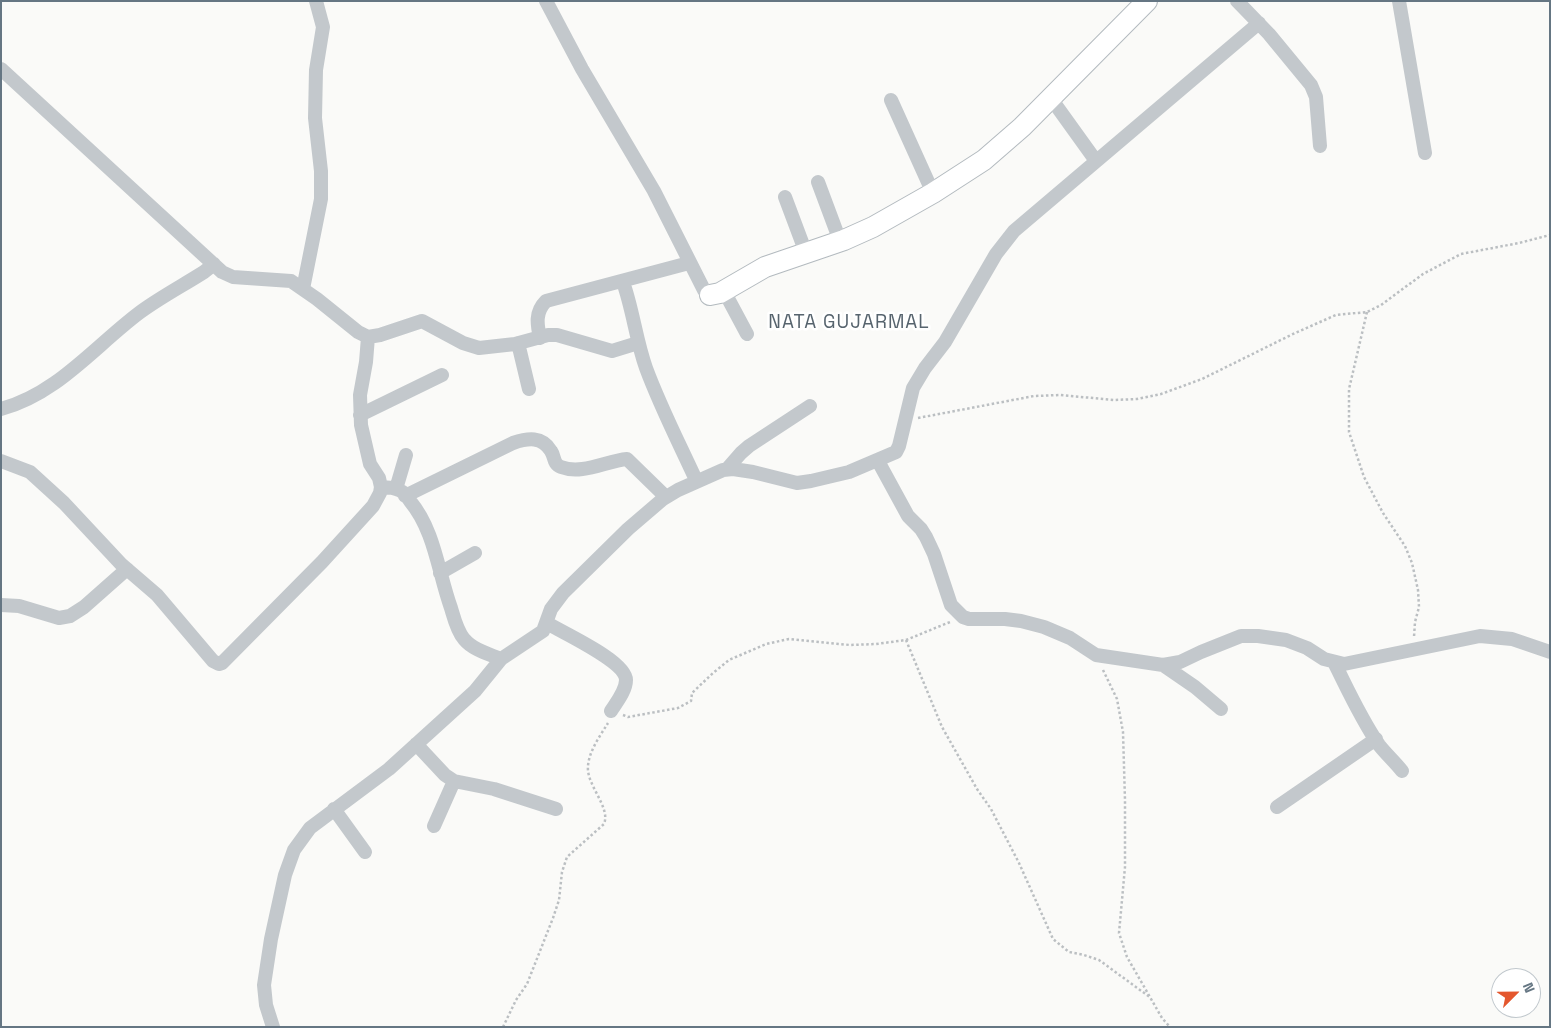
<!DOCTYPE html>
<style>
body{margin:0}
#map{position:relative;width:1551px;height:1028px;overflow:hidden;background:#fafaf8;font-family:"Space Grotesk",sans-serif}
canvas{display:block}
.frame{position:absolute;inset:0;border:2px solid #657683;pointer-events:none}
.north{position:absolute;left:1491px;top:968px;width:50px;height:50px;box-sizing:border-box;background:#fff;border:1px solid #c1c8cd;border-radius:50%;rotate:67deg;font-size:14px;font-weight:700;line-height:20px;text-align:center;color:#657683}
.north::after{content:'';display:block;margin:auto;width:18px;height:22px;background:#e4572e;clip-path:polygon(50% 0,100% 100%,50% 72%,0 100%)}
</style>
<div id="map">
<canvas width="1551" height="1028"></canvas>
<div class="frame"></div>
<div class="north">N</div>
</div>
<script>
const context = document.querySelector('canvas').getContext('2d');
context.lineJoin = 'round';
function strokePath(path, color, width, dash) {
  context.strokeStyle = color;
  context.lineWidth = width;
  context.lineCap = dash ? 'butt' : 'round';
  context.setLineDash(dash || []);
  context.stroke(path);
}
function label(font, color, halo, rows, align = 'center') {
  context.font = font + ' "Space Grotesk",sans-serif';
  context.lineWidth = 5;
  context.setLineDash([]);
  context.textBaseline = 'middle';
  context.strokeStyle = halo;
  context.fillStyle = color;
  for (const [text, x, y, turn = 0] of rows) {
    context.save();
    context.translate(x, y);
    context.rotate((+turn || 0) * Math.PI / 180);
    context.textAlign = isNaN(turn) ? turn : align;
    if (halo) context.strokeText(text, 0, 0);
    context.fillText(text, 0, 0);
    context.restore();
  }
}
const path = new Path2D(`
 M 1367,312 L 1349,389 L 1349,432 L 1364,477 L 1383,513 L 1405,546 L 1412,563 L 1418,590 L 1419,607 L 1415,622 L 1414,637
 M 918,418 L 1034,396 L 1060,395 L 1114,400 L 1137,399 L 1161,394 L 1202,379 L 1295,333 L 1336,315 L 1367,312 L 1381,305 L 1423,274 L 1461,254 L 1519,243 L 1550,235
 M 906,640 L 942,727 L 977,789 L 991,809 L 1019,863 L 1053,939 L 1069,952 L 1084,955 L 1099,960 L 1151,998
 M 1103,670 L 1117,699 L 1123,732 L 1125,800 L 1125,867 L 1119,933 L 1127,957 L 1162,1018 L 1170,1027
 M 623,715 L 628,717 L 678,708 L 691,701 L 692,693 L 713,673 L 729,660 L 766,644 L 789,639 L 850,645 L 876,644 L 906,640 L 950,622
 M 503,1027 L 516,1000 L 527,984 L 553,918 L 559,900 L 562,872 L 567,857 L 604,824 C 611,807 586,785 588,766 C 589,751 600,736 608,723`);
const street = new Path2D(`
 M 546,1 L 582,69 L 654,191 L 704,290 L 710,295
 M 1237,1 L 1269,34 L 1311,85 L 1316,97 L 1320,146
 M 1399,1 L 1425,153
 M 1,69 L 222,272 L 233,277 L 291,281 L 317,299 L 358,332 L 368,337 L 380,335 L 422,321 L 463,343 L 479,348 L 515,344 L 548,335 L 557,335 L 612,351 L 638,343
 M 1050,97 L 1096,161
 M 891,100 L 933,193
 M 818,182 L 840,241
 M 785,197 L 806,253
 M 623,282 C 633,310 636,340 646,368 C 660,406 679,443 696,480
 M 303,289 L 321,199 L 321,171 L 315,118 L 316,70 L 323,27 L 316,1
 M 724,291 L 747,334
 M 540,338 C 537,324 535,312 546,301 L 689,263
 M 518,343 L 529,389
 M 1,409 C 57,394 94,347 139,313 C 159,298 182,286 204,272 L 214,264
 M 360,415 L 442,375
 M 1,461 L 30,472 L 64,503 L 121,564 L 157,595 L 213,661 L 219,664 L 222,663 L 322,562 L 373,506 L 380,493 L 381,487 L 379,478 L 370,464 L 361,425 L 360,395 L 366,362 L 368,337
 M 878,461 L 908,516 L 921,529 L 926,537 L 934,554 L 951,605 L 963,617 L 969,619 L 1005,619 L 1021,621 L 1044,627 L 1070,638 L 1096,655 L 1163,665 L 1180,662 L 1201,652 L 1241,636 L 1258,636 L 1286,640 L 1307,648 L 1324,659 L 1344,664 L 1480,636 L 1512,639 L 1550,652
 M 727,469 L 741,453 L 749,446 L 810,406
 M 381,487 C 385,488 391,487 396,489 C 402,490 407,496 410,501 C 435,531 438,572 451,608 C 454,618 457,631 464,639 C 473,650 489,654 501,659
 M 396,489 L 406,455
 M 405,496 L 513,443 C 528,438 542,436 551,451 C 555,457 553,464 561,467 C 582,475 606,461 627,459 L 666,497
 M 440,573 L 475,553
 M 1,605 L 19,606 L 59,618 L 70,616 L 84,607 L 127,569
 M 547,623 C 563,633 626,661 626,680 C 626,691 616,703 611,711
 M 1334,662 C 1348,690 1361,719 1379,745 C 1386,754 1395,762 1402,771
 M 1163,665 L 1195,687 L 1221,709
 M 416,744 L 445,775 L 454,781 L 494,789 L 556,809
 M 1277,807 L 1376,739
 M 334,809 L 365,852
 M 434,826 L 454,781
 M 273,1027 L 266,1005 L 264,985 L 271,939 L 285,875 L 294,850 L 310,828 L 389,769 L 475,691 L 501,659 L 543,631 L 551,609 L 563,593 L 628,529 L 663,499 L 678,490 L 723,470 L 733,469 L 753,472 L 797,483 L 811,481 L 849,472 L 896,452 L 899,446 L 913,388 L 925,368 L 945,342 L 996,254 L 1014,231 L 1259,23`);
const secondary = new Path2D(`
 M 710,295 L 720,293 L 765,267 L 844,240 L 873,227 L 933,193 L 984,160 L 1022,127 L 1147,1`);
const quarterNames = [
 ["NATA GUJARMAL",849,323]
];
strokePath(secondary, '#b3babf', 22);
strokePath(path, '#bbbfc2', 2.5, [2.5, 2.5]);
strokePath(street, '#c3c8cc', 14);
strokePath(secondary, '#fff', 20);
context.letterSpacing = '1px';
label('19px', '#57646e', '#fff', quarterNames);
context.letterSpacing = '0px';
</script>
